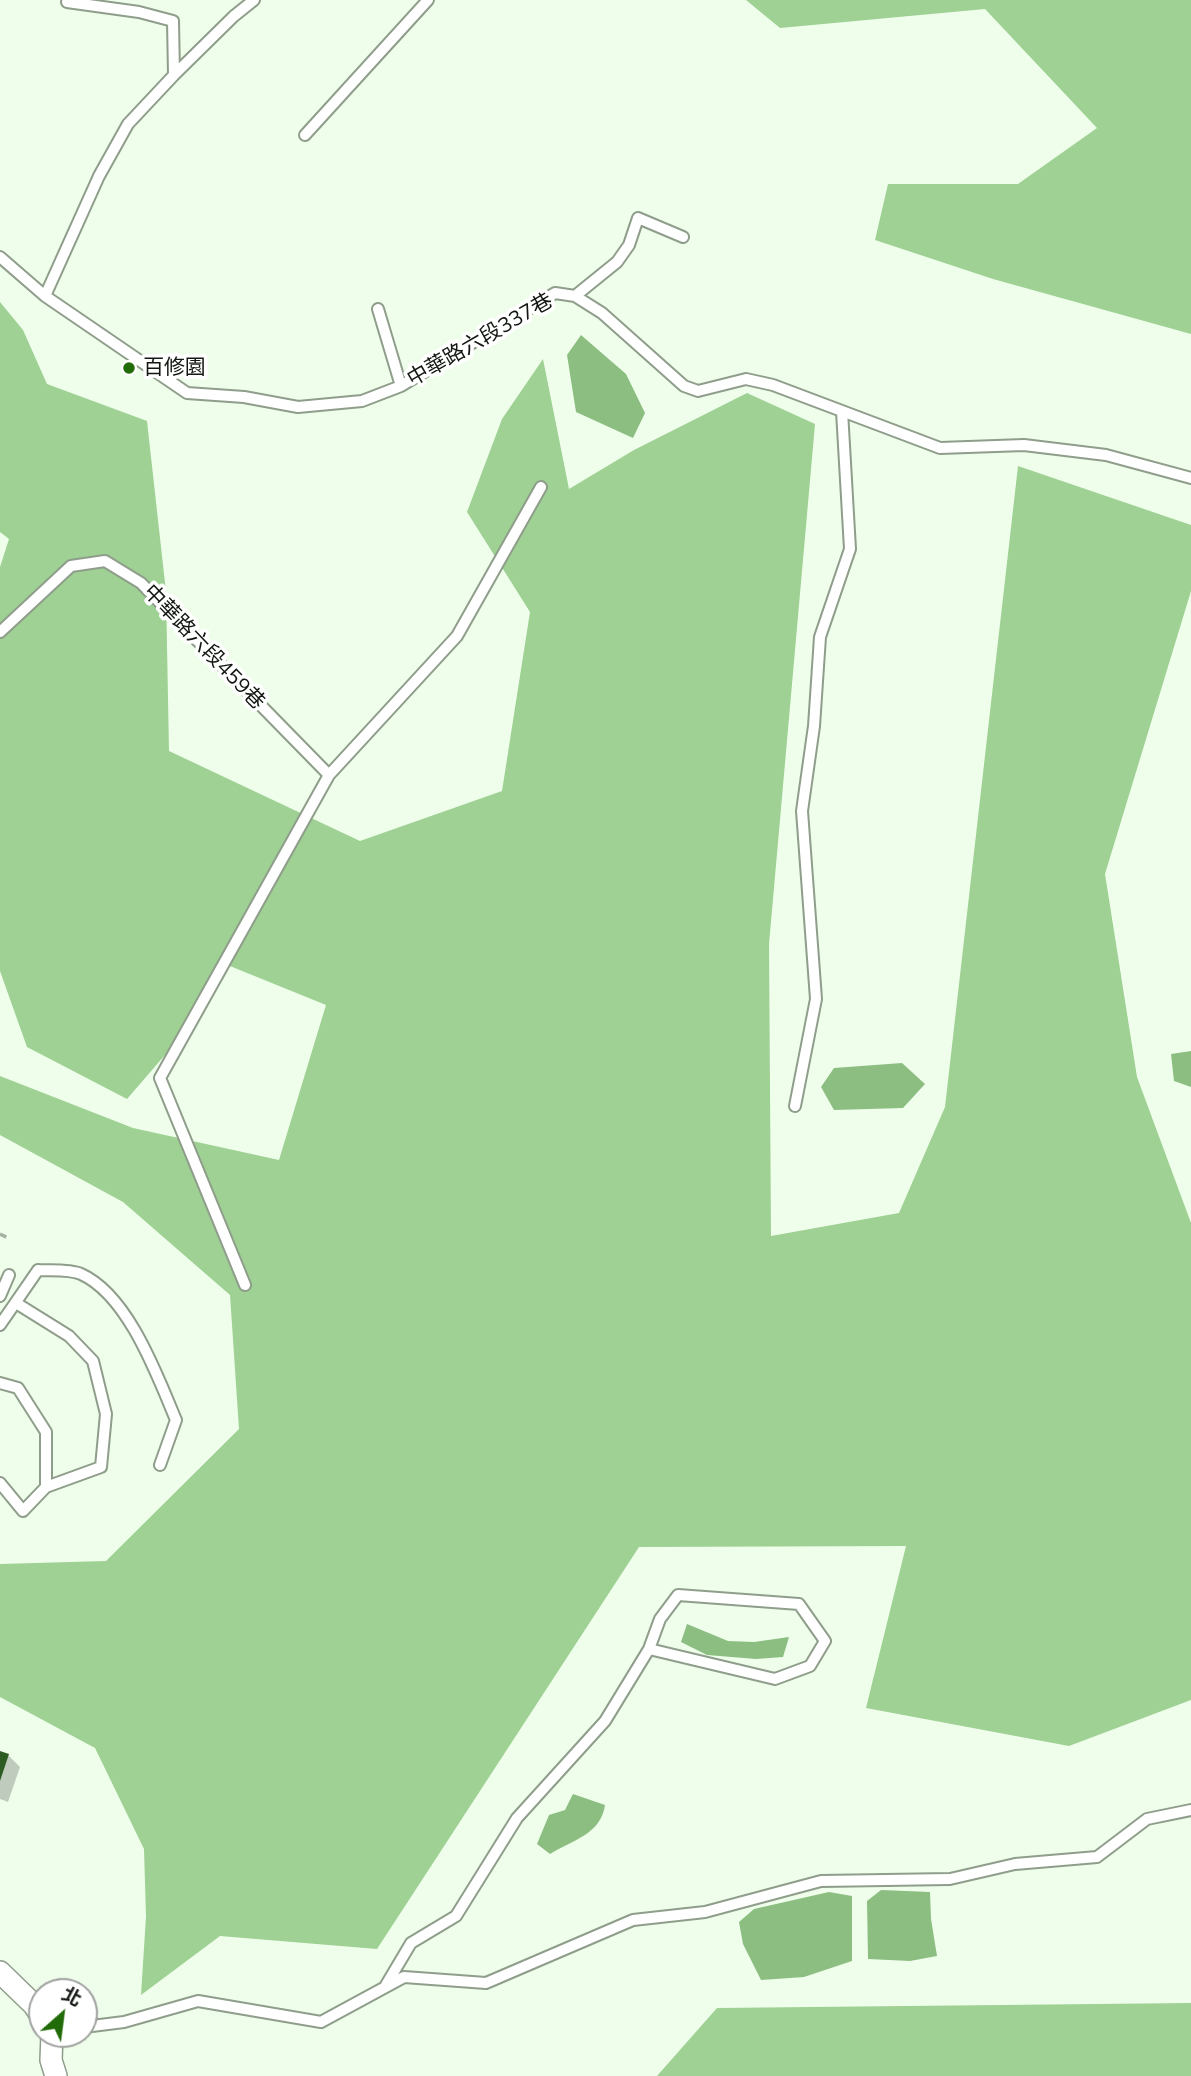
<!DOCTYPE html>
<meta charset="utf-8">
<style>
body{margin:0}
#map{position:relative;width:1191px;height:2076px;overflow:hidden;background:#effeeb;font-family:Mulish,"Noto Sans TC",sans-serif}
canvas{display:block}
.north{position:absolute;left:28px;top:1978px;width:70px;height:70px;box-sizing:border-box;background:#fff;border:2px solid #a0a2a0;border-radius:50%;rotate:28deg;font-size:19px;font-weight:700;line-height:28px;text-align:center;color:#121711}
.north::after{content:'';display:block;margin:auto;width:24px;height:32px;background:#216b09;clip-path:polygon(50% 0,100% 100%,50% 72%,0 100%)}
</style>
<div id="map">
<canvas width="1191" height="2076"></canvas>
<div class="north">北</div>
</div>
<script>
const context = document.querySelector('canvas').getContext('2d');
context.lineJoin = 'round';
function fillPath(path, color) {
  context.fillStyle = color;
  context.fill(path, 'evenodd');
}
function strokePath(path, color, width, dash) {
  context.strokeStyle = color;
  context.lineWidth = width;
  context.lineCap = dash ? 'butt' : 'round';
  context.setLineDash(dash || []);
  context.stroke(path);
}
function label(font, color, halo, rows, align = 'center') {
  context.font = font + ' Mulish,"Noto Sans TC",sans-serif';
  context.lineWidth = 7;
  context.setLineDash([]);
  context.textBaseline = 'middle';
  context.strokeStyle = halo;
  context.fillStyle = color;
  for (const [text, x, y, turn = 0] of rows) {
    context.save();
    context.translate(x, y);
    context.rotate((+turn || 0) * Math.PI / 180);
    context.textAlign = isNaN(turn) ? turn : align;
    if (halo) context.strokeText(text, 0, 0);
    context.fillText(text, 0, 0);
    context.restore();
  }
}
const forest = new Path2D(`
 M 746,0 L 1191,0 L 1191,334 L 993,279 L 875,240 L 888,184 L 1018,184 L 1097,128 L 985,9 L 780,28 Z
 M 0,302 L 23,330 L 47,384 L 147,421 L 166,592 L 169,751 L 360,841 L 502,791 L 530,612 L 467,512 L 502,419 L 543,359 L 569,489 L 634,450 L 747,393 L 815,424 L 769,944 L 771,1236 L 899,1213 L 945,1107 L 1018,466 L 1191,525 L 1191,591 L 1105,874 L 1137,1077 L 1191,1223 L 1191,1700 L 1069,1746 L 866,1708 L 906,1546 L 639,1547 L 377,1949 L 220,1936 L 141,1995 L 146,1916 L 144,1849 L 95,1748 L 0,1697 L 0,1564 L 106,1561 L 239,1429 L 230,1295 L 123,1202 L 0,1135 L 0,1076 L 133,1128 L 279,1160 L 326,1005 L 225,964 L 190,1026 L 127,1099 L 27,1047 L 0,971 L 0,567 L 9,539 L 0,532 Z
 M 1191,2003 L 1191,2076 L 657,2076 L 717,2008 Z`);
const water = new Path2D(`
 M 581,335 L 626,374 L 645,413 L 633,438 L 576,412 L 567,355 Z
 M 1191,1051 L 1191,1087 L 1174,1081 L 1171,1054 Z
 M 902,1063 L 925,1084 L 903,1108 L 834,1110 L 821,1087 L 834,1068 Z
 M 687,1624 L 728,1641 L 754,1642 L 789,1637 L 783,1657 L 756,1659 L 707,1655 L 681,1642 Z
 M 573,1794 L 605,1805 C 601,1834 573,1840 550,1854 L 537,1844 L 549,1815 L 565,1810 Z
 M 881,1890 L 930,1892 L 931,1919 L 937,1956 L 910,1961 L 868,1959 L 867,1901 Z
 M 829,1892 L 852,1896 L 852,1961 L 804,1977 L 761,1980 L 743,1944 L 739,1922 L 754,1909 Z`);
const shadow = new Path2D(`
 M 0,1753 L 9,1756 L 20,1767 L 8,1802 L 0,1799 Z`);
const building = new Path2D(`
 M 0,1751 L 9,1754 L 0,1781 Z`);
const path = new Path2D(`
 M 0,1234 L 8,1238`);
const service = new Path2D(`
 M 174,75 L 234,16 L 254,0
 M 305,135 L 428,0
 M 0,257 L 45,296 L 187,393 L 244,397 L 298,407 L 362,401 L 401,386 L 555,293 L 575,296 L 602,313 L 684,386 L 698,391 L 746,379 L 773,385 L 940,448 L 1024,445 L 1106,455 L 1191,478
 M 45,296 L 99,176 L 128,124 L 174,75 L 173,21 L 139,12 L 67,2
 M 575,296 L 617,262 L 629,245 L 638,218 L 683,237
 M 378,309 L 401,386
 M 0,632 L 71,566 L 105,561 L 141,583 L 329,775
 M 795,1106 L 816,999 L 802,811 L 814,726 L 820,637 L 850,549 L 842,411
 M 245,1285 L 160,1078 L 329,775 L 457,636 L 541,487
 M 0,1296 L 9,1275
 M 0,1325 L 38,1270 C 50,1271 69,1269 81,1274 C 128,1295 157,1375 176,1420 L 160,1465
 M 0,1383 L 18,1388 L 46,1432 L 46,1487
 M 0,1483 L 23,1511 L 46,1487 L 101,1467 L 106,1414 L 93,1361 L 69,1336 L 16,1303
 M 386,1985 L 411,1943 L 456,1916 L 517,1818 L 605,1721 L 649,1649 L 775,1679 L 810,1666 L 825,1641 L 799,1604 L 678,1595 L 660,1619 L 649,1649
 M 84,2027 L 124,2022 L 198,2001 L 321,2022 L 404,1977 L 486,1983 L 633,1920 L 705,1912 L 821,1881 L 950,1879 L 1015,1864 L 1097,1857 L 1147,1819 L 1191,1810`);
const minor = new Path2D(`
 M 0,1972 L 34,2005 L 42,2017
 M 52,2034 L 51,2060 L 56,2076`);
const markers = [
 [129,368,7,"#216b09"]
];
const streetNames = [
 ["中華路六段337巷",480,340,-30],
 ["中華路六段459巷",204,647,46]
];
const poiNames = [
 ["百修園",143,368]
];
fillPath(forest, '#9ed193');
fillPath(water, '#8bbe80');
fillPath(shadow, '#0003');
fillPath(building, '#2d5c22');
strokePath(service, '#8f9d8b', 14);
strokePath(minor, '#8f9d8b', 24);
strokePath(path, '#a5b1a2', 3.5, [7, 3.5]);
strokePath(service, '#fff', 10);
strokePath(minor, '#fff', 21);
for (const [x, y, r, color] of markers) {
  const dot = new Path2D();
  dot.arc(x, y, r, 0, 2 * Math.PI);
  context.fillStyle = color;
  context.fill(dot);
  strokePath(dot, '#fff', 2.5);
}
label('21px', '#121711', '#fff', streetNames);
label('21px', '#121711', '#fff', poiNames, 'left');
</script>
